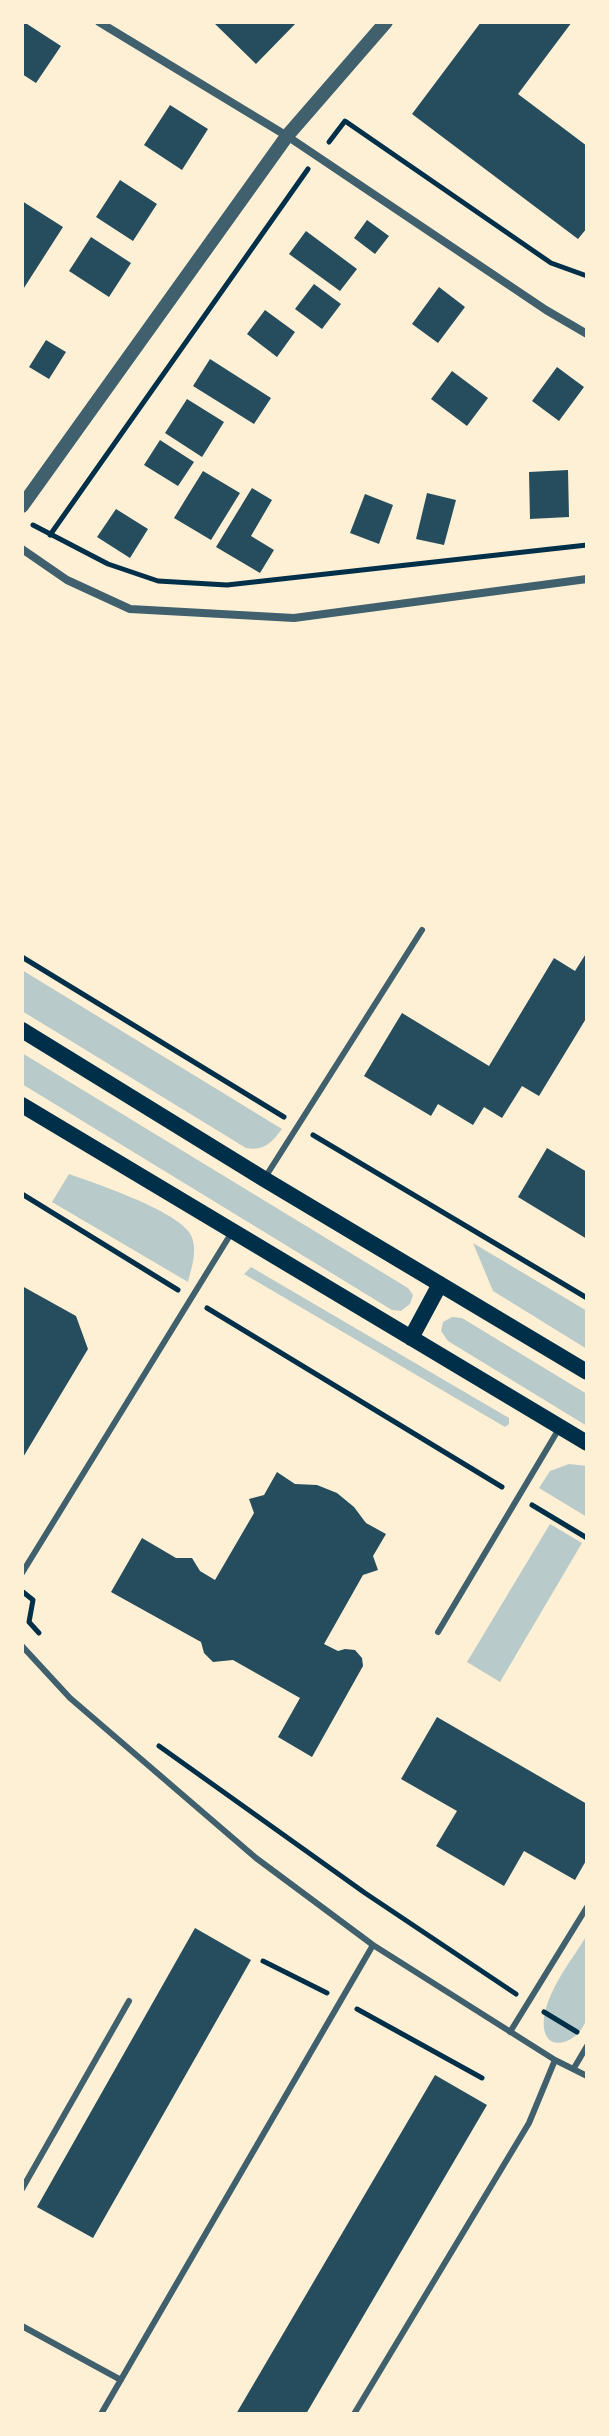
<!DOCTYPE html>
<style>
body{margin:0}
#map{position:relative;width:609px;height:2436px;overflow:hidden;background:#fdf0d5;font-family:Overpass,sans-serif}
canvas{display:block}
.frame{position:absolute;inset:0;border:24px solid #fdf0d5;pointer-events:none}
</style>
<div id="map">
<canvas width="609" height="2436"></canvas>
<div class="frame"></div>
</div>
<script>
const context = document.querySelector('canvas').getContext('2d');
context.lineJoin = 'round';
function fillPath(path, color) {
  context.fillStyle = color;
  context.fill(path, 'evenodd');
}
function strokePath(path, color, width, dash) {
  context.strokeStyle = color;
  context.lineWidth = width;
  context.lineCap = dash ? 'butt' : 'round';
  context.setLineDash(dash || []);
  context.stroke(path);
}
const green = new Path2D(`
 M 22,970 L 282,1129 C 271,1143 265,1151 246,1148 L 22,1011 Z
 M 22,1053 L 408,1288 L 413,1295 L 410,1304 L 401,1311 L 392,1310 L 22,1084 Z
 M 69,1174 C 97,1184 172,1209 189,1232 C 199,1246 192,1267 188,1282 L 52,1202 Z
 M 473,1243 L 587,1311 L 587,1349 L 493,1291 Z
 M 251,1267 L 509,1418 L 509,1424 L 505,1427 L 244,1274 Z
 M 452,1317 L 462,1318 L 587,1394 L 587,1426 L 448,1341 L 441,1331 L 443,1322 Z
 M 569,1464 L 587,1466 L 587,1517 L 539,1488 L 550,1471 Z
 M 550,1524 L 582,1543 L 500,1682 L 467,1662 Z
 M 587,1935 C 587,1955 591,1999 587,2017 C 580,2045 540,2057 544,2018 C 548,1989 572,1960 587,1935 Z`);
const building = new Path2D(`
 M 24,22 L 61,46 L 36,83 L 22,74 Z
 M 213,22 L 297,22 L 256,64 Z
 M 481,22 L 572,22 L 518,94 L 587,146 L 587,228 L 578,239 L 412,114 Z
 M 170,105 L 208,129 L 182,170 L 144,145 Z
 M 120,180 L 157,204 L 133,241 L 96,217 Z
 M 22,201 L 63,227 L 22,291 Z
 M 367,220 L 389,236 L 375,254 L 354,238 Z
 M 306,231 L 357,269 L 340,291 L 289,254 Z
 M 91,237 L 131,263 L 109,297 L 69,271 Z
 M 314,284 L 341,304 L 322,329 L 295,309 Z
 M 439,287 L 465,307 L 438,343 L 412,324 Z
 M 265,310 L 295,332 L 277,357 L 247,334 Z
 M 46,340 L 66,352 L 49,379 L 29,367 Z
 M 210,359 L 271,398 L 254,424 L 193,386 Z
 M 557,367 L 584,387 L 559,421 L 532,401 Z
 M 452,371 L 488,398 L 467,426 L 431,399 Z
 M 187,399 L 224,422 L 202,457 L 165,433 Z
 M 160,440 L 194,462 L 178,486 L 144,465 Z
 M 568,470 L 569,517 L 530,519 L 529,472 Z
 M 203,471 L 240,493 L 211,540 L 174,518 Z
 M 252,488 L 272,500 L 251,536 L 274,550 L 260,573 L 216,547 Z
 M 427,493 L 456,500 L 444,545 L 416,539 Z
 M 365,494 L 393,505 L 379,544 L 350,533 Z
 M 116,509 L 148,529 L 130,558 L 97,537 Z
 M 587,952 L 587,1017 L 539,1096 L 522,1086 L 502,1118 L 484,1107 L 473,1125 L 438,1104 L 431,1116 L 364,1076 L 402,1013 L 489,1066 L 554,958 L 575,971 Z
 M 547,1148 L 587,1172 L 587,1239 L 518,1197 Z
 M 22,1286 L 76,1316 L 88,1349 L 22,1459 Z
 M 277,1472 L 295,1484 L 317,1485 L 337,1493 L 354,1507 L 366,1523 L 386,1534 L 373,1556 L 378,1570 L 363,1575 L 324,1644 L 338,1651 L 345,1649 L 355,1650 L 362,1658 L 363,1666 L 312,1757 L 278,1737 L 300,1698 L 233,1660 L 213,1662 L 204,1653 L 201,1642 L 111,1592 L 142,1538 L 176,1558 L 192,1558 L 200,1571 L 215,1580 L 254,1513 L 249,1499 L 264,1495 Z
 M 437,1717 L 587,1804 L 587,1859 L 575,1880 L 524,1851 L 504,1886 L 436,1846 L 457,1811 L 401,1779 Z
 M 195,1928 L 251,1960 L 93,2238 L 37,2207 Z
 M 435,2075 L 487,2105 L 306,2414 L 236,2414 Z`);
const path = new Path2D(`
 M 329,142 L 345,121 L 551,263 L 587,276
 M 33,525 L 108,564 L 158,581 L 227,585 L 587,545
 M 50,535 L 308,169
 M 22,957 L 284,1117
 M 313,1135 L 587,1298
 M 22,1194 L 178,1290
 M 207,1308 L 502,1487
 M 532,1505 L 587,1538
 M 23,1592 L 33,1600 L 29,1622 L 39,1633
 M 159,1746 L 365,1893 L 516,1994
 M 263,1961 L 327,1993
 M 357,2009 L 482,2078
 M 544,2012 L 577,2032`);
const service = new Path2D(`
 M 266,1176 L 422,930
 M 22,1573 L 232,1232
 M 438,1632 L 560,1427
 M 22,1646 L 70,1698 L 256,1858 L 373,1945 L 555,2060 L 587,2076
 M 510,2032 L 587,1907
 M 574,2068 L 587,2046
 M 22,2189 L 129,2001
 M 22,2326 L 121,2380
 M 101,2414 L 373,1945
 M 354,2414 L 529,2123 L 555,2060`);
const minor = new Path2D(`
 M 99,22 L 287,136 L 546,310 L 587,334
 M 22,549 L 67,580 L 130,609 L 294,618 L 587,579`);
const tertiary = new Path2D(`
 M 22,506 L 287,136 L 386,22`);
const secondary = new Path2D(`
 M 22,1030 L 264,1179 L 587,1372
 M 22,1105 L 587,1443
 M 411,1338 L 440,1284`);
fillPath(green, '#b9caca');
fillPath(building, '#264d5e');
strokePath(path, '#003049', 5);
strokePath(service, '#3f606c', 6);
strokePath(minor, '#3f606c', 8);
strokePath(tertiary, '#3f606c', 14);
strokePath(secondary, '#003049', 16);
</script>
